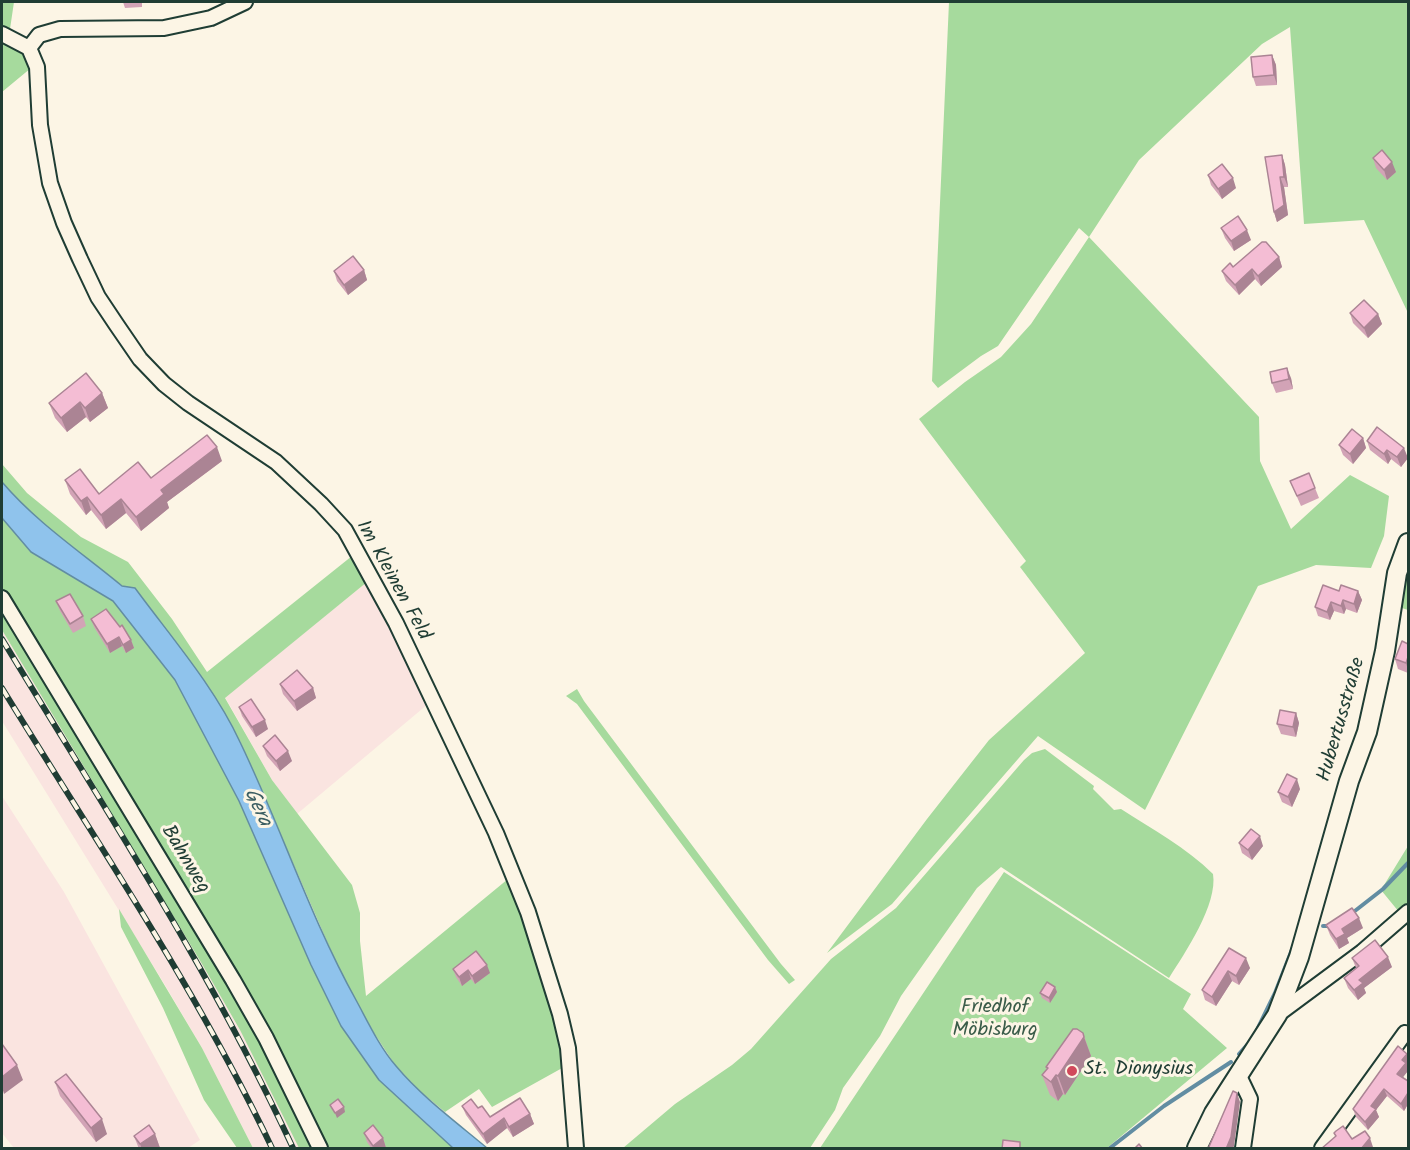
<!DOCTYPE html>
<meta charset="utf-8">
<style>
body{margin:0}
#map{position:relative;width:1410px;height:1150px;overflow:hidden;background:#fcf5e5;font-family:Kalam,sans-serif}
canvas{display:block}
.frame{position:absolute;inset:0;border:3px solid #1f3d34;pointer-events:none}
</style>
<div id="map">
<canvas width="1410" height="1150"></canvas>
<div class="frame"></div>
</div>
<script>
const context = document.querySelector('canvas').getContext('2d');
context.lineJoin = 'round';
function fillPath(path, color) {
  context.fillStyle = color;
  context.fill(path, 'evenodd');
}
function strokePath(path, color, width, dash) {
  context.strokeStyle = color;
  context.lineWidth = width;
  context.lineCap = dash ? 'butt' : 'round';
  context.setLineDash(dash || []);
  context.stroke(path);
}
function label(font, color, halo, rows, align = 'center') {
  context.font = font + ' Kalam,sans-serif';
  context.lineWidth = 6;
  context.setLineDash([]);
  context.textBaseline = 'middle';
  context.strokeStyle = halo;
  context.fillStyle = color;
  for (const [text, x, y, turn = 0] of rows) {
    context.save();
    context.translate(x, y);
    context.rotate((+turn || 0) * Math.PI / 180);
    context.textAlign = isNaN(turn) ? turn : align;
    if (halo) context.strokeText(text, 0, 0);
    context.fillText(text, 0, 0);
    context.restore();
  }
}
const built = new Path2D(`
 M 367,582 L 428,704 L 297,814 L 272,780 L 225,697 Z
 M 2,630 L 202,964 L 240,1030 L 299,1148 L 253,1148 L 202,1048 L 165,985 L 2,721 Z
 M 2,796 L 64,892 L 200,1140 L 188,1148 L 14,1148 L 2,1133 Z`);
const green = new Path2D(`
 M 2,2 L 14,2 L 10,29 L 2,25 Z
 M 949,2 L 1408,2 L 1408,313 L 1364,220 L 1304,224 L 1290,27 L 1262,44 L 1139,160 L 1089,237 L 1259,417 L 1260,461 L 1291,529 L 1350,475 L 1389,496 L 1384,536 L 1371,568 L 1316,565 L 1258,586 L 1145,810 L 1038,736 L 892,904 L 827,953 L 927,819 L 989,740 L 1085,653 L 1020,567 L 1026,561 L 919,419 L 965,382 L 1001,357 L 1031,324 L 1089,237 L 1079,228 L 998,346 L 981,356 L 938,388 L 932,381 Z
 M 2,42 L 22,54 L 31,68 L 2,92 Z
 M 2,464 L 27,493 L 81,537 L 128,562 L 172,619 L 207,672 L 352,556 L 367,582 L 225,698 L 272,780 L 352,885 L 360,913 L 360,941 L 366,996 L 508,879 C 531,939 557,1003 564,1067 L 492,1107 L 479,1089 L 445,1112 L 421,1092 L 395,1065 L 374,1033 L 342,976 L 240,741 L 122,586 L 46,527 L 18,502 L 2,482 Z
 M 2,518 L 31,552 L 113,601 L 175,680 L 239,801 L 311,965 L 341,1026 L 379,1080 L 453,1148 L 299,1148 L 240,1030 L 202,964 L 2,630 Z
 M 1408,572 L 1408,610 L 1399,607 Z
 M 577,689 L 584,701 L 781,964 L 795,980 L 789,984 L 768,960 L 577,704 L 566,696 Z
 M 1045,749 L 1094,786 L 1093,789 L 1114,810 L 1121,809 C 1152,829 1187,848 1213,874 C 1218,904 1185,953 1169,978 L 1001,867 L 977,888 L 901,996 L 880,1036 L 843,1088 L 835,1110 L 810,1148 L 623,1148 L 675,1104 L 732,1065 L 751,1049 L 831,959 L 896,908 L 1024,760 L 1032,753 Z
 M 1408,846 L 1408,904 L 1399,912 L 1381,890 Z
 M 1004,872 L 1191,994 L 1183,1009 L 1227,1048 L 1107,1148 L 820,1148 Z
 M 119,909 L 202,1048 L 253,1148 L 237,1148 L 204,1100 L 163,1008 L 121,927 Z`);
const water = new Path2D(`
 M 2,482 C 37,523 81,552 122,586 L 135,588 C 171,637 214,686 240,742 C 281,827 310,917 356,1000 C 368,1022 379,1046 396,1066 C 422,1097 456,1122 487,1148 L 453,1148 L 379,1080 L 341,1026 L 311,965 L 239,801 L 175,680 L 113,601 L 31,552 L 2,518 Z`);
const stream = new Path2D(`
 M 1351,914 L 1383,889 L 1408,863
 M 1323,926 L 1332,926
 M 1255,1034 L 1275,993 L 1293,947
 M 1239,1054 L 1247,1045
 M 1110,1148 L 1164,1106 L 1231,1062`);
const street = new Path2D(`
 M 2,34 L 29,48
 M 29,48 L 37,67 L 40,125 L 50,183 L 64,223 L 80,259 L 98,297 L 116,324 L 140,359 L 164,384 L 188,403 L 276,462 L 321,504 L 345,530 L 396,623 L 496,833 L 528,912 L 560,1014 L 568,1048 L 576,1148
 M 29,48 L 39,35 L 60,29 L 164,28 L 211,18 L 245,2
 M 2,598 L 233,980 L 266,1038 L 320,1148
 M 1277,1015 L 1362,952 L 1408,912
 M 1239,1076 L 1250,1099 L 1243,1148
 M 1322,1148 L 1405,1033`);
const secondary = new Path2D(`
 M 1197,1148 L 1214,1113 L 1277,1015 L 1299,957 L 1349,781 L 1367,732 L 1385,651 L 1397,573 L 1408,543`);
const rail = new Path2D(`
 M 2,639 C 103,806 211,971 293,1148
 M 2,688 C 95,840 196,988 272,1148`);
const wall = new Path2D(`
 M 123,2 L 142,2 L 142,7 L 125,8 Z
 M 1272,55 L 1276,65 L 1277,85 L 1256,86 L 1253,77 Z
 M 1282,155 L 1285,165 L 1288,187 L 1284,187 L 1288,215 L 1277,222 L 1274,212 Z
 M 1373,158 L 1396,172 L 1387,180 L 1376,168 Z
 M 1208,175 L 1236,188 L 1222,199 L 1211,185 Z
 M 1221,228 L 1251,240 L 1234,251 L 1225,238 Z
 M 1279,257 L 1282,267 L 1261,286 L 1255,279 L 1239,295 L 1226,281 L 1222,271 L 1233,267 Z
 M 364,270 L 367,280 L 348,295 L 337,281 L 334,271 Z
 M 1350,313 L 1378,314 L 1382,324 L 1368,338 L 1353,323 Z
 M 1291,378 L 1293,389 L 1276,393 L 1272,383 Z
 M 102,393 L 108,408 L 90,422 L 86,417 L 67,432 L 55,418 L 49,403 Z
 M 1363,438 L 1366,448 L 1353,464 L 1343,455 L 1339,445 Z
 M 1367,441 L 1408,458 L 1401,467 L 1391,459 L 1388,464 L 1370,450 Z
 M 222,461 L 167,502 L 169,508 L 141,531 L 126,513 L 106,529 L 91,510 L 86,515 L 70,494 L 65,480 L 99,494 L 151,478 Z
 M 1290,481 L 1315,488 L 1319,498 L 1301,506 Z
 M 1339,591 L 1358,591 L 1362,600 L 1357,613 L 1346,609 L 1344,614 L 1334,611 L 1330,620 L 1318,616 L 1315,607 Z
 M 56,601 L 83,616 L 86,626 L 73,633 L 60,611 Z
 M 91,619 L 120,627 L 131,640 L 134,648 L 126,653 L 122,646 L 110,653 L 94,627 Z
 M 1408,644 L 1408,673 L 1398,669 L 1395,659 Z
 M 280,684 L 313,688 L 316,698 L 297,711 L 283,694 Z
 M 239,707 L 268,729 L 256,737 L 242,716 Z
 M 1296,713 L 1299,723 L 1296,737 L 1281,734 L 1277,724 Z
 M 263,746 L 292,761 L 280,771 L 267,756 Z
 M 1300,789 L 1292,807 L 1282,802 L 1278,792 Z
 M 1239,843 L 1263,846 L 1252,860 L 1242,853 Z
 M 1326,925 L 1363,928 L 1347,938 L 1349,943 L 1339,949 L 1330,935 Z
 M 1229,948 L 1250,968 L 1239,985 L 1232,981 L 1216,1006 L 1205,1000 L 1202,990 Z
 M 1352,958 L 1392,967 L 1364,988 L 1366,993 L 1358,1000 L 1348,988 L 1344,978 L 1356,968 Z
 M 453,969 L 490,973 L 475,984 L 471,979 L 462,986 L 456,977 Z
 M 1055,987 L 1057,992 L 1050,1003 L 1042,998 L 1040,993 Z
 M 1083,1033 L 1091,1056 L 1065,1095 L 1063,1094 L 1058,1101 L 1050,1095 L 1042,1075 L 1047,1070 L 1046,1067 Z
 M 1407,1066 L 1403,1077 L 1408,1081 L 1408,1104 L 1404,1111 L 1387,1096 L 1376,1110 L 1379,1117 L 1368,1130 L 1356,1117 L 1353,1109 Z
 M 55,1082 L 107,1134 L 96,1142 L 60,1096 Z
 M 462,1106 L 478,1108 L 490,1117 L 530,1114 L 534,1124 L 513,1137 L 507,1128 L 487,1144 L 466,1115 Z
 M 364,1133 L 383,1138 L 386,1148 L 372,1149 L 367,1142 Z
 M 155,1134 L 160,1148 L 139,1149 L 134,1136 Z`);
const shadedWall = new Path2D(`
 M 1272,55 L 1276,65 L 1277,85 L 1274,75 Z
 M 1282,155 L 1285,165 L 1288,187 L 1284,177 Z
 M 1392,162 L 1396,172 L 1387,180 L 1384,170 Z
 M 1280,177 L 1284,187 L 1288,215 L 1277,222 L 1274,212 Z
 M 1233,178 L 1236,188 L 1222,199 L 1218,189 Z
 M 1247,230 L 1251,240 L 1234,251 L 1231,241 Z
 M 1279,257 L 1282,267 L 1261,286 L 1258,276 Z
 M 1252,269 L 1255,279 L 1239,295 L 1235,285 Z
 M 364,270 L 367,280 L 348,295 L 344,285 Z
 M 1378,314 L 1382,324 L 1368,338 L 1364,328 Z
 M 1287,368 L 1291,378 L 1293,389 L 1289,379 Z
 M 102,393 L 108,408 L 90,422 L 85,408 Z
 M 80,402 L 86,417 L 67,432 L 61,418 Z
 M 1363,438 L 1366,448 L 1353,464 L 1350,454 Z
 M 217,447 L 222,461 L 167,502 L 169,508 L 141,531 L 136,517 L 161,490 Z
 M 1404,448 L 1408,458 L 1401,467 L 1397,457 Z
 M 1387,450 L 1391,459 L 1388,464 L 1384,454 Z
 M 87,497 L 91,510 L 86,515 L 81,501 Z
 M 121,499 L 126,513 L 106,529 L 101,515 Z
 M 1358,591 L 1362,600 L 1357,613 L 1354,604 Z
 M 1343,600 L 1346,609 L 1344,614 L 1341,606 Z
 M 1331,602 L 1334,611 L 1330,620 L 1327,612 Z
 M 119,637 L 122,646 L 110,653 L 107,644 Z
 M 131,640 L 134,648 L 126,653 L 123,645 Z
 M 1408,657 L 1408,670 L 1406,663 Z
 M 313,688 L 316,698 L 297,711 L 294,701 Z
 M 1296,713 L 1299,723 L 1296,737 L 1293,727 Z
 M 265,720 L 268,729 L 256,737 L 252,727 Z
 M 288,751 L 292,761 L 280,771 L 276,761 Z
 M 1297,779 L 1300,789 L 1292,807 L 1288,797 Z
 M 1260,836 L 1263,846 L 1252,860 L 1248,850 Z
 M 1359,918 L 1363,928 L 1347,938 L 1349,943 L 1339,949 L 1336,939 L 1342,929 Z
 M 1388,957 L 1392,967 L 1364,988 L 1366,993 L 1358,1000 L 1354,990 L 1359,980 Z
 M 1246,958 L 1250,968 L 1239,985 L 1236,976 Z
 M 487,965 L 490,973 L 475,984 L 472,976 Z
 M 468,970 L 471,979 L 462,986 L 459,977 Z
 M 1228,971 L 1232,981 L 1216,1006 L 1212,997 Z
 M 1055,987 L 1057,992 L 1050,1003 L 1049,998 Z
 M 1084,1037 L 1091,1056 L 1065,1095 L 1058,1076 Z
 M 1407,1054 L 1408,1057 L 1408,1064 L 1407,1066 L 1408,1071 L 1400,1081 L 1397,1074 L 1402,1060 Z
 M 17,1065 L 23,1080 L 4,1094 L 2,1087 L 2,1077 Z
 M 1056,1075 L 1063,1094 L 1058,1101 L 1051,1082 Z
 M 1384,1089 L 1387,1096 L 1376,1110 L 1379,1117 L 1368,1130 L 1365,1122 L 1371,1106 Z
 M 1237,1093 L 1240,1102 L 1234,1146 L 1233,1149 L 1226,1149 Z
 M 1408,1093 L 1408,1104 L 1404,1111 L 1401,1104 Z
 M 344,1107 L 345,1112 L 337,1118 L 335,1113 Z
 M 530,1114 L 534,1124 L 513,1137 L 509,1127 Z
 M 504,1118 L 507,1128 L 487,1144 L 483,1134 Z
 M 102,1119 L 107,1134 L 96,1142 L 91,1128 Z
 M 155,1134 L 160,1148 L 142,1149 L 140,1144 Z
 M 383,1138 L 386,1148 L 374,1149 L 373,1146 Z
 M 1370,1138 L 1373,1147 L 1372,1149 L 1361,1149 Z`);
const building = new Path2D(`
 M 1272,55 L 1274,75 L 1253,77 L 1251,57 Z
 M 1382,150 L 1392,162 L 1384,170 L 1373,158 Z
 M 1282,155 L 1284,177 L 1280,177 L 1284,205 L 1274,212 L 1265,157 Z
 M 1222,164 L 1233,178 L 1218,189 L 1208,175 Z
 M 1238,216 L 1247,230 L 1231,241 L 1221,228 Z
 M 1262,242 L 1266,242 L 1279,257 L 1258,276 L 1252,269 L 1235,285 L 1222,271 L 1230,263 L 1233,267 Z
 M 353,256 L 364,270 L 344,285 L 334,271 Z
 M 1364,300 L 1378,314 L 1364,328 L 1350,313 Z
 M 1287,368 L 1289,379 L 1272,383 L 1270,372 Z
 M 86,373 L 102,393 L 85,408 L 80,402 L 61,418 L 49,403 Z
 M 1377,427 L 1404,448 L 1397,457 L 1387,450 L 1384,454 L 1367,441 Z
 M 1352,429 L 1363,438 L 1350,454 L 1339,445 Z
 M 207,435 L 217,447 L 161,490 L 164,494 L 136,517 L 121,499 L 101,515 L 87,497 L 81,501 L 65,480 L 80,469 L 99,494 L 138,462 L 151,478 Z
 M 1309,473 L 1315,488 L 1297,496 L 1290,481 Z
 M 1323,585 L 1339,591 L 1341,585 L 1358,591 L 1354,604 L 1343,600 L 1341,606 L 1331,602 L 1327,612 L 1315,607 Z
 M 70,594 L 83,616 L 70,624 L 56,601 Z
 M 106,609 L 120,627 L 122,625 L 131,640 L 123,645 L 119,637 L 107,644 L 91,619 Z
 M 1402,641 L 1408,644 L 1408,657 L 1406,663 L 1395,659 Z
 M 297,670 L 313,688 L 294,701 L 280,684 Z
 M 251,699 L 265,720 L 252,727 L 239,707 Z
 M 1280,710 L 1296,713 L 1293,727 L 1277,724 Z
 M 275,735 L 288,751 L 276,761 L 263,746 Z
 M 1287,774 L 1297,779 L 1288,797 L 1278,792 Z
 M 1251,829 L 1260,836 L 1248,850 L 1239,843 Z
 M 1352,908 L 1359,918 L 1342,929 L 1345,934 L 1336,939 L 1326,925 Z
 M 1375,940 L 1388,957 L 1359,980 L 1363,983 L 1354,990 L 1344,978 L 1359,966 L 1352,958 Z
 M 1229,948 L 1246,958 L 1236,976 L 1228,971 L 1212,997 L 1202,990 Z
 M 476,951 L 487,965 L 472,976 L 468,970 L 459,977 L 453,969 Z
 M 1047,982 L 1055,987 L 1049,998 L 1040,993 Z
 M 1073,1029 L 1077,1029 L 1083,1033 L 1084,1037 L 1058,1076 L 1056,1075 L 1051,1082 L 1042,1075 L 1048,1068 L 1046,1067 Z
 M 2,1044 L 17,1065 L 2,1077 Z
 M 1398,1046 L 1407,1054 L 1402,1060 L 1406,1063 L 1397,1074 L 1408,1081 L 1408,1093 L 1401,1104 L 1384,1089 L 1371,1106 L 1376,1109 L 1365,1122 L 1353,1109 Z
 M 66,1074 L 102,1119 L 91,1128 L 55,1082 Z
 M 1233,1091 L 1237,1093 L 1231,1137 L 1226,1149 L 1208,1149 Z
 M 520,1098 L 530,1114 L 509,1127 L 504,1118 L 483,1134 L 462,1106 L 471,1099 L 478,1108 L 482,1106 L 490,1117 Z
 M 338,1099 L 344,1107 L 335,1113 L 330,1105 Z
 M 149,1125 L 155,1134 L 140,1144 L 134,1136 Z
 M 373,1125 L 383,1138 L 373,1146 L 364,1133 Z
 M 1343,1126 L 1352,1139 L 1365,1131 L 1370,1138 L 1361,1149 L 1321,1149 L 1336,1136 L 1334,1133 L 1336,1131 Z
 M 1003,1140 L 1020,1142 L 1020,1149 L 1002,1149 Z
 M 1139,1144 L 1143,1149 L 1134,1149 Z`);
const markers = [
 [1072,1071,6,"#d1495b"]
];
const streetNames = [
 ["Im Kleinen Feld",392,581,61],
 ["Hubertusstraße",1343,720,-74],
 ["Bahnweg",184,860,59]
];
const parkNames = [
 ["Friedhof",995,1009],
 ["Möbisburg",995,1032]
];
const poiNames = [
 ["St. Dionysius",1084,1071]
];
const waterNames = [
 ["Gera",256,808,65]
];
fillPath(built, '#fae4e0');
fillPath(green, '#a6da9d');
fillPath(water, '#8fc3ec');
strokePath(water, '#628da2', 1.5);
strokePath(stream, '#628da2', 4);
strokePath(street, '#1f3d34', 18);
strokePath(secondary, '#1f3d34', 22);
strokePath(street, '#fcf5e5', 14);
strokePath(secondary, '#fcf5e5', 18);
strokePath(rail, '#1f3d34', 6);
strokePath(rail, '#fcf5e5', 4, [11]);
fillPath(wall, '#d2a3b6');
fillPath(shadedWall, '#ab8494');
fillPath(building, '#f4bdd4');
strokePath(building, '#ab8494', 1.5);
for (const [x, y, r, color] of markers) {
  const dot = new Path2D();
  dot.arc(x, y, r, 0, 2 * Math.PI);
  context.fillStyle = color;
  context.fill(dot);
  strokePath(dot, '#fcf5e5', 2);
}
label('20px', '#1f3d34', '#fcf5e5', streetNames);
label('20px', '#3a5c49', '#fcf5e5', parkNames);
label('20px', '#1f3d34', '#fcf5e5', poiNames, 'left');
label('italic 21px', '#3b5e62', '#fcf5e5', waterNames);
</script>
